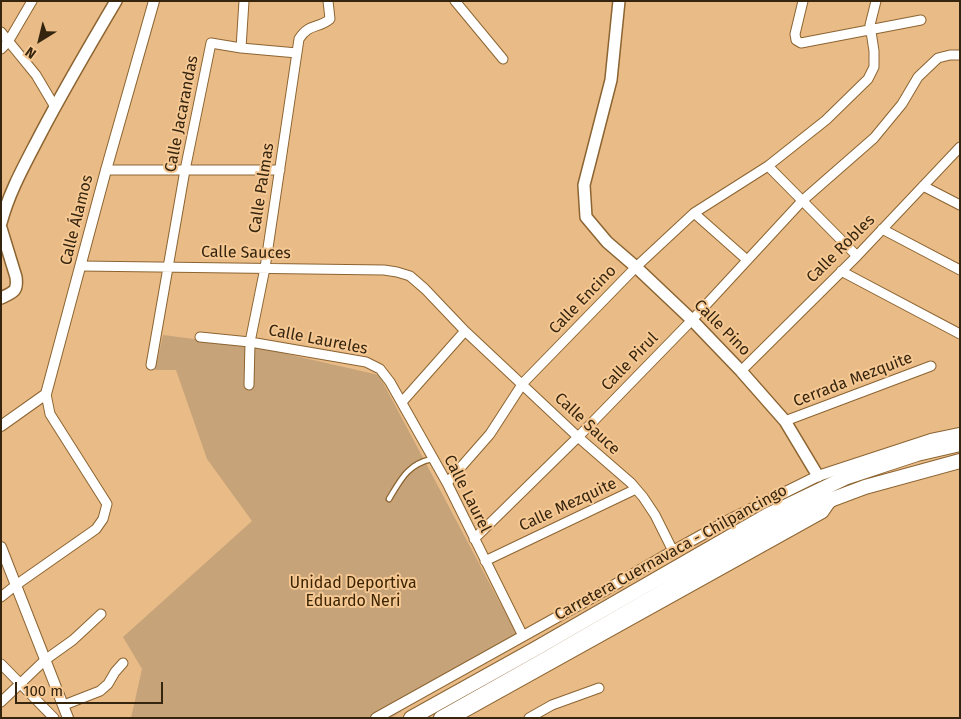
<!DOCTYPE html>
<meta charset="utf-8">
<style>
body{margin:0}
#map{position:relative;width:961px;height:719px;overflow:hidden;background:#e8bb87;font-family:"Fira Sans",sans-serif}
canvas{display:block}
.frame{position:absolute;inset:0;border:2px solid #35240e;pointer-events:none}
.north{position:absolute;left:15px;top:15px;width:50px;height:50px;-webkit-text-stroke:4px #f5c893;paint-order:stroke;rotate:216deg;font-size:14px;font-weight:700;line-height:20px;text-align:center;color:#35240e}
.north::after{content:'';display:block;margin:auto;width:18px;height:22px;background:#35240e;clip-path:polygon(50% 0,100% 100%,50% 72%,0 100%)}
.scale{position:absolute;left:15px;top:682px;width:148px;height:22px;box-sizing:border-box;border:2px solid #35240e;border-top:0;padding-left:6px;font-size:15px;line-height:18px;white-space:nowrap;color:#35240e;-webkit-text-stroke:4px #f5c893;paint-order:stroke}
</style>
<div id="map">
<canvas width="961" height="719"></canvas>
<div class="frame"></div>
<div class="north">N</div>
<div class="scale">100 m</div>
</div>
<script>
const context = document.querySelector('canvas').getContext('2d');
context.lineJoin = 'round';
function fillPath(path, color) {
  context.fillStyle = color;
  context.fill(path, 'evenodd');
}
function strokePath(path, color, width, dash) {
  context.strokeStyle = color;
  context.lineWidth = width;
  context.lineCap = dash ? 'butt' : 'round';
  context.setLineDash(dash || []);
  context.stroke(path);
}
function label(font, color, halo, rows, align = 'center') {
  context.font = font + ' "Fira Sans",sans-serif';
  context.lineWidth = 4;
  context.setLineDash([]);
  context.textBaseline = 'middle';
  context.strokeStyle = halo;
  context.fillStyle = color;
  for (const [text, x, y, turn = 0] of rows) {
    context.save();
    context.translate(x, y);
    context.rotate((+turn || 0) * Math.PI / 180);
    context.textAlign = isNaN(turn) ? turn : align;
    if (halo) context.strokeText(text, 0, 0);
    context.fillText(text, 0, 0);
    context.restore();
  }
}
const green = new Path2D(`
 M 163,335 L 256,347 L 379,375 L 517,635 L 391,718 L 131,718 L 142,669 L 123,637 L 252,521 L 207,459 L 176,370 L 155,370 Z`);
const service = new Path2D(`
 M 389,499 C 401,479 408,464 432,459`);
const minor = new Path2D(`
 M 455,1 L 503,59
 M 803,1 L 795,34 L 796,40 L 801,43 L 921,20
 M 1,32 L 36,75 L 55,107
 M 241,48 L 244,1
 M 1,49 L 8,42 L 32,1
 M 768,166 L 857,256
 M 106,170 L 280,170
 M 923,186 L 960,205
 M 694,213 L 747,260
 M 882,229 L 960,270
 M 81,266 L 384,270 L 397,272 L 410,276 L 425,289 L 465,331 L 578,437 L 631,483 L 643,497 L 655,515 L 673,551
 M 841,271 L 960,334
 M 200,337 L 250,342 L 366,362 L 380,369 L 390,382 L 447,483 L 523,636
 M 151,365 L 185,170 L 211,43 L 241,48 L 297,53
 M 741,371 L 857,256 L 960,147
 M 249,385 L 250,342 L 265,268 L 299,39 C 309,23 318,29 330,19 L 328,1
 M 402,402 L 465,331
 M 785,421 L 931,366
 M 447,483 L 490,434 L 523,383 L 636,267 L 694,213 L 768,166 L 826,120 L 868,79 L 874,67 L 874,51 L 870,25 L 876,1
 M 474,539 L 578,437 L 692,320 L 802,201 L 874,138 L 902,104 L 918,77 L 938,58 L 950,55 L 960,55
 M 485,561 L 636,489
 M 1,597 L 16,585 L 96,529 L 103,519 L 107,504 L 50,414 L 46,394
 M 1,664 L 54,718
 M 1,702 L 45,660 L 73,640 L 101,614
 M 64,705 L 100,691 L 108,684 L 115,672 L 123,663
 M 529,718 L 552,705 L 599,688`);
const tertiary = new Path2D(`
 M 1,426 L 46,394 L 106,170 L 154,1
 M 1,547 L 68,718
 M 456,717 L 823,513 L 832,500
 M 376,718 L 604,591 L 673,551 L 727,521 L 818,476 L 931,439 L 960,433`);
const secondary = new Path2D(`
 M 619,1 L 611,80 L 584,185 L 586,217 L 607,242 L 636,267 L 692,320 L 741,371 L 785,421 L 818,476
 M 1,223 C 9,192 25,164 40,135 C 64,89 90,45 116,1
 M 1,228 L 16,277 C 18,292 13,292 1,298`);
const primary = new Path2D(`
 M 411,718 L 535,649 L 768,515 L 847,477 L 917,454 L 960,444
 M 441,718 L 544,660 L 773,528 L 833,499 L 865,487 L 960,461`);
const streetNames = [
 ["Calle Jacarandas",182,114,-79],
 ["Calle Palmas",262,188,-81],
 ["Calle Álamos",77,220,-76],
 ["Calle Robles",841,249,-45],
 ["Calle Sauces",246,253,1],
 ["Calle Encino",583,300,-46],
 ["Calle Pino",722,328,45],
 ["Calle Laureles",318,340,11],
 ["Calle Pirul",630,362,-46],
 ["Cerrada Mezquite",853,380,-21],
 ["Calle Sauce",587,424,43],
 ["Calle Laurel",467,494,63],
 ["Calle Mezquite",568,505,-25],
 ["Carretera Cuernavaca - Chilpancingo",671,553,-29]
];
const parkNames = [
 ["Unidad Deportiva",353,584],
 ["Eduardo Neri",353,602]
];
fillPath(green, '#c7a379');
strokePath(service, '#8c6431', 7);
strokePath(minor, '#8c6431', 11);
strokePath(tertiary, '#8c6431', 12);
strokePath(secondary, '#8c6431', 14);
strokePath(primary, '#8c6431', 16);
strokePath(service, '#fff', 4.5);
strokePath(minor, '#fff', 9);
strokePath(tertiary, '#fff', 10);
strokePath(secondary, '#fff', 11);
strokePath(primary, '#fff', 14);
label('16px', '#35240e', '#f5c893', streetNames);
label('16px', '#3c2402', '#f5c893', parkNames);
</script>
